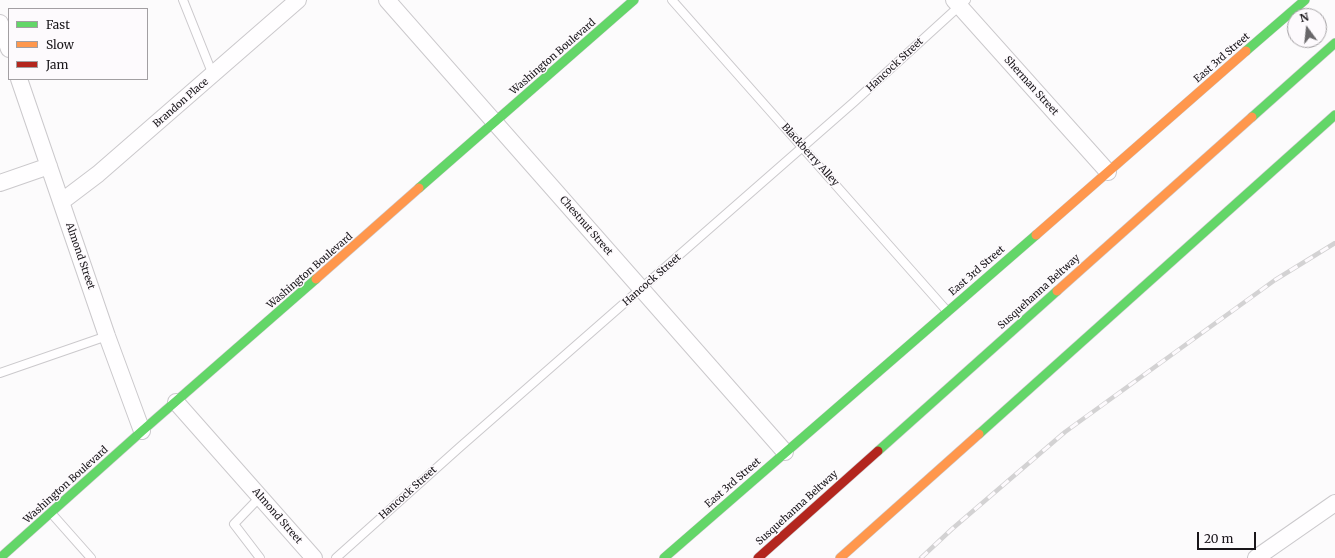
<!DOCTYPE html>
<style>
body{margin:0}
#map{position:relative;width:1335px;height:558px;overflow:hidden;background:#fcfbfc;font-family:Merriweather,serif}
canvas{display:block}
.legend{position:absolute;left:8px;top:8px;width:140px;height:72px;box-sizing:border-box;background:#fdfafd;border:1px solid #a29fa2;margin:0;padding:5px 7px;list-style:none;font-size:12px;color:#19161a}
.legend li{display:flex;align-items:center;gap:8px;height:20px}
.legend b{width:20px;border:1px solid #a29fa2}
.north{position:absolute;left:1287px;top:8px;width:40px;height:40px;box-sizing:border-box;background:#fdfafd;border:1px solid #a29fa2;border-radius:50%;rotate:345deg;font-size:11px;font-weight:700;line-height:16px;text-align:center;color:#19161a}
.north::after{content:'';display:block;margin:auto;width:14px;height:18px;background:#686669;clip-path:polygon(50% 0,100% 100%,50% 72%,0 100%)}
.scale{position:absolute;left:1197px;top:532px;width:59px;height:18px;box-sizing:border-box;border:2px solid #19161a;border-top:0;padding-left:5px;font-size:12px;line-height:14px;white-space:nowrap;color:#19161a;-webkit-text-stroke:3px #fdfafd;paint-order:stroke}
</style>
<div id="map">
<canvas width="1335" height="558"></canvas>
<ul class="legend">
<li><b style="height:5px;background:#63d668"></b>Fast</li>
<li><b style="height:5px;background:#ff974d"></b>Slow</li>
<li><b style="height:5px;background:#b3261e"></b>Jam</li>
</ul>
<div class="north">N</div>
<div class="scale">20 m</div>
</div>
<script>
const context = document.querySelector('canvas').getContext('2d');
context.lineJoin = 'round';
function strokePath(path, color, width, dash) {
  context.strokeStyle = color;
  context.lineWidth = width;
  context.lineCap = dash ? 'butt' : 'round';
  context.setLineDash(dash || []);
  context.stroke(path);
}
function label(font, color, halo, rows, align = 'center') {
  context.font = font + ' Merriweather,serif';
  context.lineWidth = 3;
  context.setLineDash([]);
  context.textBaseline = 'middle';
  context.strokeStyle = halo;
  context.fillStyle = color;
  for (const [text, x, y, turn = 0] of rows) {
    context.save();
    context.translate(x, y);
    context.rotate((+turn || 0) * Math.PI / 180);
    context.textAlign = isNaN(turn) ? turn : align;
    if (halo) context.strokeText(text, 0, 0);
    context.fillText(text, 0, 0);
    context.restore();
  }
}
const lane = new Path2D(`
 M 183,0 L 213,75
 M 672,0 L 947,311
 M 0,373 L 107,336
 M 52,514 L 91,558
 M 260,558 L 234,524 L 260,497
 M 336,558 L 460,447 L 854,102 L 966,0`);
const street = new Path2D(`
 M 387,0 L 785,452
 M 954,0 L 1108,172
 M 0,23 L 9,49
 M 19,79 L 107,336 L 142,431
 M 0,183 L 49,166
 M 61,202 L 98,174 L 298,0
 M 176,402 L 314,558
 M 1256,558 L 1335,503`);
const fast = new Path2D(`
 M 1246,51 L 1305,0
 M 1252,117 L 1335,43
 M 419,188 L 634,0
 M 979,434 L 1335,115
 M 878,451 L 1057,291
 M 0,558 L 142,431 L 316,279
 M 664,558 L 1036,235`);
const slow = new Path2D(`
 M 1036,235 L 1246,51
 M 316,279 L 419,188
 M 1057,291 L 1252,117
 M 840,558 L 979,434`);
const jam = new Path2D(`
 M 758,558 L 878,451`);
const rail = new Path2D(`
 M 921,558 L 952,529 L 1065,432 L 1275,280 L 1335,243`);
const streetNames = [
 ["Washington Boulevard",553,57,-41],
 ["East 3rd Street",1222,58,-41],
 ["Hancock Street",895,65,-43],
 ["Sherman Street",1031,86,48],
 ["Brandon Place",181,103,-41],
 ["Blackberry Alley",810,155,48],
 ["Chestnut Street",586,226,49],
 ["Almond Street",80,256,71],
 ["Washington Boulevard",310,271,-41],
 ["East 3rd Street",977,271,-41],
 ["Hancock Street",652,280,-41],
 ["Susquehanna Beltway",1039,292,-42],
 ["East 3rd Street",733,483,-41],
 ["Washington Boulevard",66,485,-42],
 ["Hancock Street",408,493,-42],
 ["Susquehanna Beltway",797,508,-42],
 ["Almond Street",277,516,49]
];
strokePath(lane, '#cbc9cc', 10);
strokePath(street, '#cbc9cc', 18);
strokePath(fast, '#cbc9cc', 10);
strokePath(slow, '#cbc9cc', 10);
strokePath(jam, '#cbc9cc', 10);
strokePath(lane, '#fffeff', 8);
strokePath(street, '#fffeff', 16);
strokePath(fast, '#63d668', 9);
strokePath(slow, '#ff974d', 9);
strokePath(jam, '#b3261e', 9);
strokePath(rail, '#d3d2d3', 4.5);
strokePath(rail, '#fdfafd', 3, [9]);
label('10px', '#19161a', '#fdfafd', streetNames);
</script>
